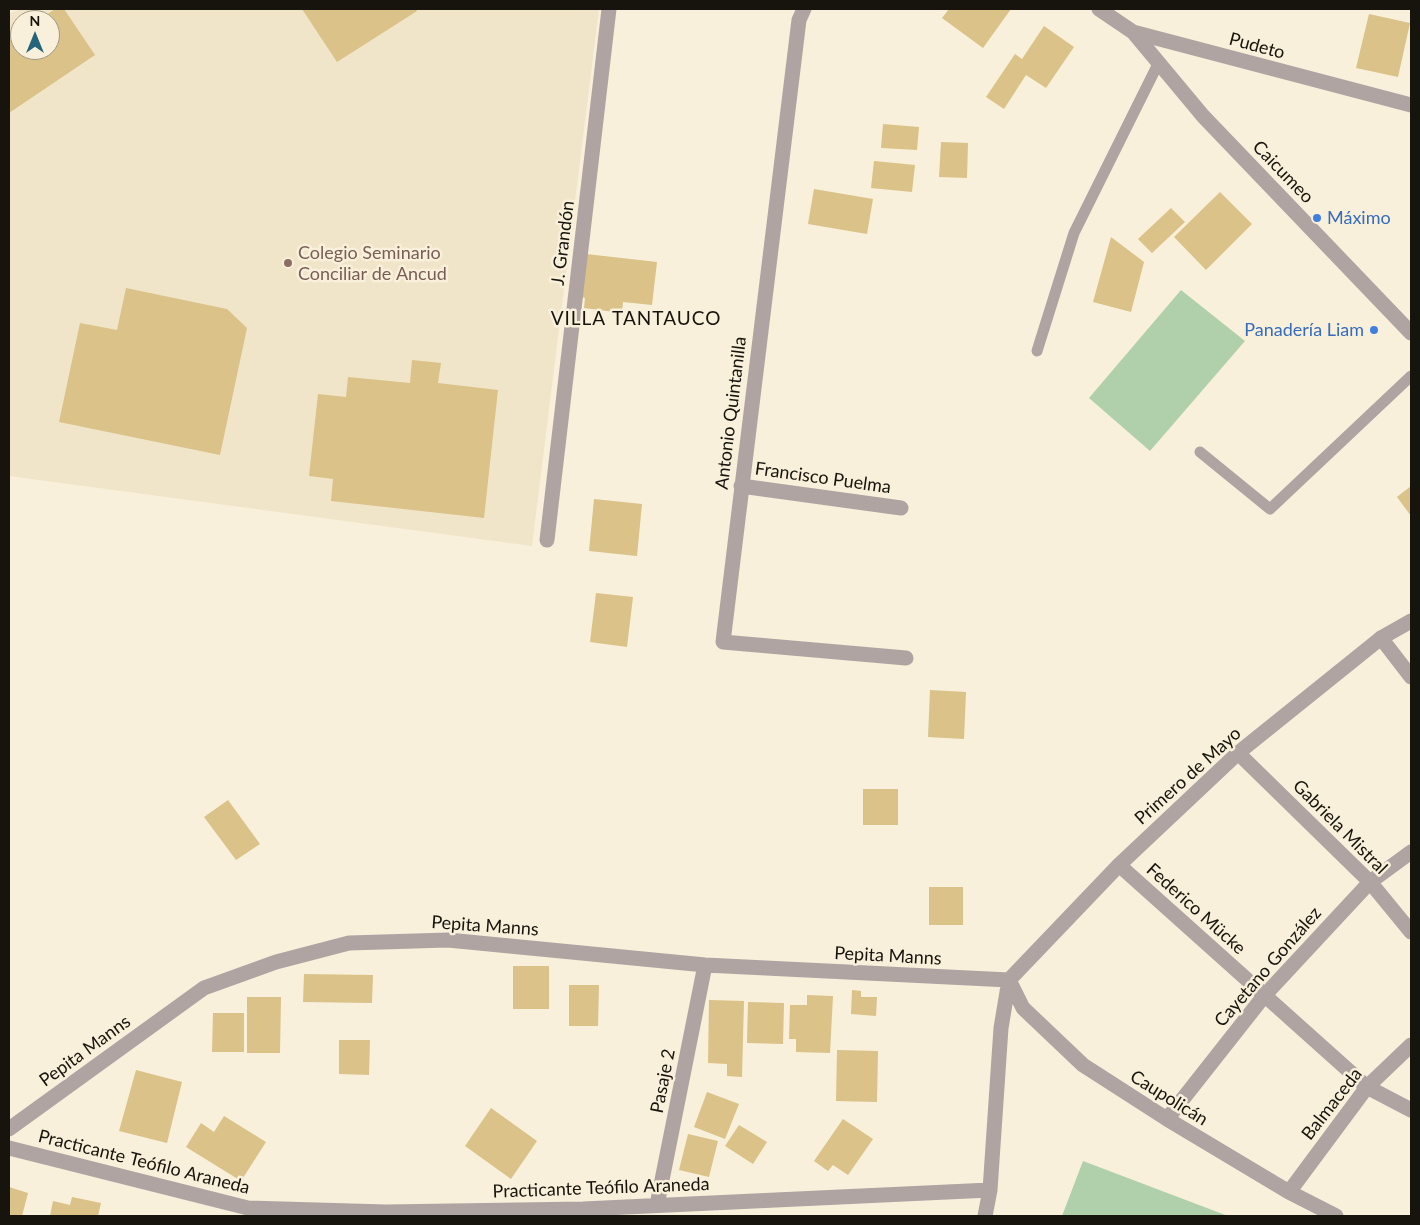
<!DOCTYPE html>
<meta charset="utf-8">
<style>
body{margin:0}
#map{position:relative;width:1420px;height:1225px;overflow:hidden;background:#f8f0da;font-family:Lato,sans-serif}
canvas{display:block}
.frame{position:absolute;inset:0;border:10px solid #17140d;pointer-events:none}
.north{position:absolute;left:10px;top:10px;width:50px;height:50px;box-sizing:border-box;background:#f8f0da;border:1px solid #9e9888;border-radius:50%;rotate:0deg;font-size:14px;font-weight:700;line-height:20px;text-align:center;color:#17140d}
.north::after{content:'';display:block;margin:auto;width:18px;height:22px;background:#25657a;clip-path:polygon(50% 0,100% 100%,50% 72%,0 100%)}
</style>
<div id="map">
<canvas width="1420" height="1225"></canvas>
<div class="frame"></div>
<div class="north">N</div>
</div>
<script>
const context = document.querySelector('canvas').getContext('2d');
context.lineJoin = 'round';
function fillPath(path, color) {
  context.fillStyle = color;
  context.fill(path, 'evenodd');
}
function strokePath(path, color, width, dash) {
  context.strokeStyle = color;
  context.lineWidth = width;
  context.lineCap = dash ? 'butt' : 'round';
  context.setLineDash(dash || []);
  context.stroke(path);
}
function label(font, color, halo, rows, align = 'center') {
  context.font = font + ' Lato,sans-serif';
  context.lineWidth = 5;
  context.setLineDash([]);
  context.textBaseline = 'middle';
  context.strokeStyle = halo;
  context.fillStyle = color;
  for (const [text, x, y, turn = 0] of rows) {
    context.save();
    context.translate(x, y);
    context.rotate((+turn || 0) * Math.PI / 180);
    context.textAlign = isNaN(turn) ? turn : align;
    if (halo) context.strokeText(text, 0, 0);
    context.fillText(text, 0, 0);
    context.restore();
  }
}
const built = new Path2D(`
 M 22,9 L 599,9 L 532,546 L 9,476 L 9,13 ZM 20,20 L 50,20 L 50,50 L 20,50 Z`);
const green = new Path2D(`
 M 1181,290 L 1245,341 L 1150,451 L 1089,398 Z
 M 1083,1161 L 1228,1216 L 1062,1216 Z`);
const building = new Path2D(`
 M 55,9 L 64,9 L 95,55 L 9,113 L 9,40 L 20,33 L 20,50 L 50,50 L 50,20 L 39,20 Z
 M 302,9 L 416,9 L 417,11 L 337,62 Z
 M 949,9 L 1011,9 L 983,48 L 942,18 Z
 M 1369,14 L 1410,23 L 1398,77 L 1356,68 Z
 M 1044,26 L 1074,47 L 1046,88 L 1026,75 L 1004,109 L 986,97 L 1015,54 L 1022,59 Z
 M 883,124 L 919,127 L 917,150 L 881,148 Z
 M 941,142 L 968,143 L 967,178 L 939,177 Z
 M 874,161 L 915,165 L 912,192 L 871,188 Z
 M 814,189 L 873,199 L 867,234 L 808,224 Z
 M 1220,192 L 1252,224 L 1206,270 L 1174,237 Z
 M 1171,208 L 1185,222 L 1152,253 L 1138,239 Z
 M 1111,237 L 1144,262 L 1131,312 L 1093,302 Z
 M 586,254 L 657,262 L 652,305 L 623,302 L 622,313 L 584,308 L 585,298 L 581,297 Z
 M 126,288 L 227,309 L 247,328 L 220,455 L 59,422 L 80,323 L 117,330 Z
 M 412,360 L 441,363 L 438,383 L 498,390 L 484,518 L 331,501 L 333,479 L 309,476 L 318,394 L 346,397 L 348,377 L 410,383 Z
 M 1411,486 L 1411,516 L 1397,497 Z
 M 594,499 L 642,504 L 637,556 L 589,551 Z
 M 596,593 L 633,597 L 627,647 L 590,642 Z
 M 930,690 L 966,692 L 964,739 L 928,737 Z
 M 863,789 L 898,789 L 898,825 L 863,825 Z
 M 228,800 L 260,844 L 236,860 L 204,817 Z
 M 929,887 L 963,887 L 963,925 L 929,925 Z
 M 513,966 L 549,966 L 549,1009 L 513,1009 Z
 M 304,974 L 373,975 L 372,1003 L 303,1002 Z
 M 569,985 L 599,985 L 598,1026 L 569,1026 Z
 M 852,990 L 861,991 L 861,997 L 877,997 L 876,1016 L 851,1014 Z
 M 807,995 L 833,996 L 830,1053 L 796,1052 L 796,1039 L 789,1039 L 790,1005 L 807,1005 Z
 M 247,997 L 281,997 L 280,1053 L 247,1053 Z
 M 709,1000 L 744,1001 L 742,1077 L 727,1076 L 727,1064 L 708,1063 Z
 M 748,1002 L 784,1003 L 783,1044 L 747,1043 Z
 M 213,1013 L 244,1013 L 244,1052 L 212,1052 Z
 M 339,1040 L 370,1040 L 369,1075 L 339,1074 Z
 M 837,1050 L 878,1051 L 877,1102 L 836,1101 Z
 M 136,1070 L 182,1082 L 167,1143 L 119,1131 Z
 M 707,1092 L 739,1104 L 725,1139 L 694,1127 Z
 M 491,1108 L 537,1141 L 511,1179 L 465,1146 Z
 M 224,1116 L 266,1142 L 241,1181 L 186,1147 L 201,1123 L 214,1132 Z
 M 843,1119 L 873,1139 L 848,1175 L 833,1165 L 828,1171 L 814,1161 Z
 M 739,1125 L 767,1142 L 753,1164 L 725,1146 Z
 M 688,1134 L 718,1141 L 709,1177 L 679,1170 Z
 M 9,1187 L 28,1193 L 22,1216 L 9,1216 Z
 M 72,1197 L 101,1203 L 98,1216 L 50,1216 L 53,1201 L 70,1205 Z`);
const service = new Path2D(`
 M 1037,351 L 1074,233 L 1158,64
 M 1200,452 L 1270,509 L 1411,376`);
const pedestrian = new Path2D(`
 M 1381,638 L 1411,677
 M 1119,865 L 1367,1087 L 1411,1110`);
const minor = new Path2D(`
 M 804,9 L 799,20 L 723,642 L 906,658
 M 741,486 L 901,508
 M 547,540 L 609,9
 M 1238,753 L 1370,882 L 1411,932
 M 1009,980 L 1119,865 L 1238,753 L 1381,638 L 1411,621
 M 1009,980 L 1023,1008 L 1083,1065 L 1167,1119 L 1289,1192 L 1336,1216
 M 1167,1119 L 1264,996 L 1370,882 L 1411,852
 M 9,1129 L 204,988 L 276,962 L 349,943 L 448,940 L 705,965 L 1009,980
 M 9,1148 L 248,1208 L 386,1212 L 583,1209 L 990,1190 L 1001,1028 L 1009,980
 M 1289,1192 L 1367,1087 L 1411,1045
 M 657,1205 L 705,965
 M 985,1216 L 990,1190`);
const tertiary = new Path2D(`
 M 1099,9 L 1133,32 L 1411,105
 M 1133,32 L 1203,116 L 1411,333`);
const markers = [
 [1317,218,5,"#3f7fe0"],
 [288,263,5,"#8d6e63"],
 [1374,330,5,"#3f7fe0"]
];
const streetNames = [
 ["Pudeto",1257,46,15],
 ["Caicumeo",1283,172,46],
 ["J. Grandón",563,243,-83],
 ["Antonio Quintanilla",731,413,-83],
 ["Francisco Puelma",823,478,8],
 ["Primero de Mayo",1188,776,-42],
 ["Gabriela Mistral",1340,827,45],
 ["Federico Mücke",1196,909,42],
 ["Pepita Manns",485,926,4],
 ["Pepita Manns",888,956,3],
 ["Cayetano González",1268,967,-49],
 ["Pepita Manns",85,1051,-36],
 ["Pasaje 2",663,1081,-79],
 ["Caupolicán",1169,1098,32],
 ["Balmaceda",1332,1104,-52],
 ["Practicante Teófilo Araneda",144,1162,14],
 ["Practicante Teófilo Araneda",601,1188,-2]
];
const shopNames = [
 ["Máximo",1327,218],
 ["Panadería Liam",1364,330,"right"]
];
const educationNames = [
 ["Colegio Seminario",298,253],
 ["Conciliar de Ancud",298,274]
];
const neighbourhoodNames = [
 ["VILLA TANTAUCO",636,319]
];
fillPath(built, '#f1e5c9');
fillPath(green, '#b0d0ac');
fillPath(building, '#dac288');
strokePath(service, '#b0a4a3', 11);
strokePath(pedestrian, '#b0a4a3', 15);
strokePath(minor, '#b0a4a3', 15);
strokePath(tertiary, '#b0a4a3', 15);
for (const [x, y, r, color] of markers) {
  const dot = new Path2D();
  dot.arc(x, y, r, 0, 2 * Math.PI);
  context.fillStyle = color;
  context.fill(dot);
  strokePath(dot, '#f8f0da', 2);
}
label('18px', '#17140d', '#f8f0da', streetNames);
label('18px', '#366cbe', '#f8f0da', shopNames, 'left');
label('18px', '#785e54', '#f8f0da', educationNames, 'left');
context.letterSpacing = '1px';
label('19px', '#17140d', '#f8f0da', neighbourhoodNames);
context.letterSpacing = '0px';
</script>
